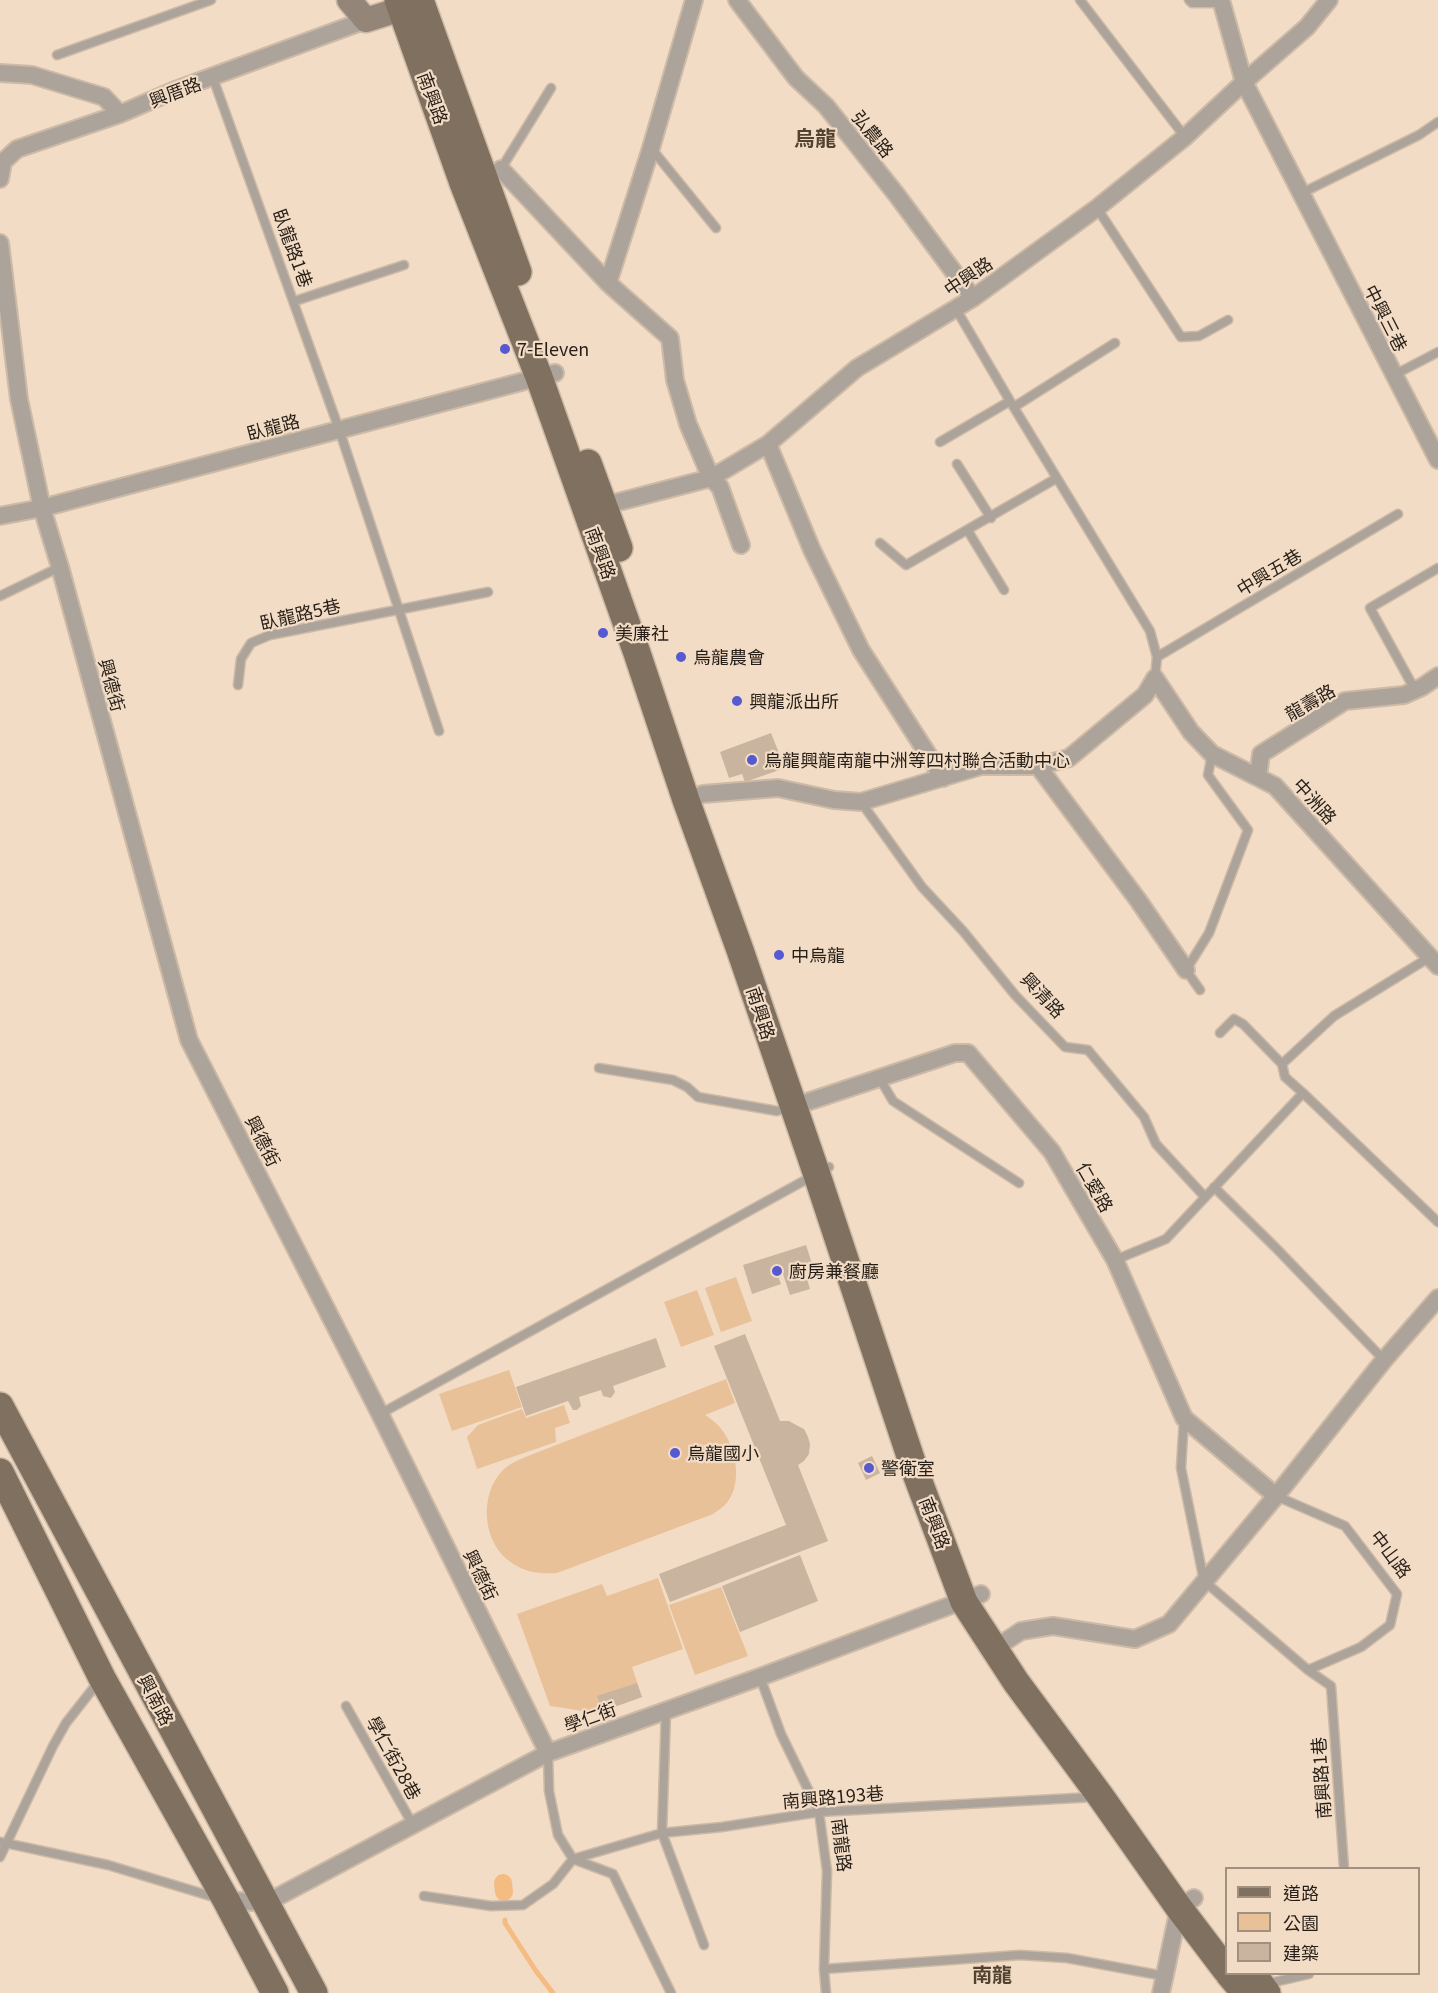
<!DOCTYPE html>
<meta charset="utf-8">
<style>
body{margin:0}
#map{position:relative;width:1438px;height:1993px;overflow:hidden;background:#f2dcc6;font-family:Georgia,"Noto Sans TC",serif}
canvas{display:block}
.legend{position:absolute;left:1225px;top:1867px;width:195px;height:108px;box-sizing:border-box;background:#f2dcc6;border:2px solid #a19080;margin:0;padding:8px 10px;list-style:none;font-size:18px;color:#271f17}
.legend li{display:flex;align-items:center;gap:12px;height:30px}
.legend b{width:30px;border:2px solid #a19080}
</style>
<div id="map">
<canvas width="1438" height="1993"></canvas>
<ul class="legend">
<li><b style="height:8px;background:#80705f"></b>道路</li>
<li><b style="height:16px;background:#e9c199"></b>公園</li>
<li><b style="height:16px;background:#c9b49f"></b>建築</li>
</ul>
</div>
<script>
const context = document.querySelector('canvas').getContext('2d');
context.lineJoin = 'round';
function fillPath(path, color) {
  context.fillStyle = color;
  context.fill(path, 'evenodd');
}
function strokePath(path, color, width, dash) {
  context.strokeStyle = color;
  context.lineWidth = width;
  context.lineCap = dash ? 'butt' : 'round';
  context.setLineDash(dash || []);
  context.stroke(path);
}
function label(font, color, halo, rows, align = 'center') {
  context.font = font + ' Georgia,"Noto Sans TC",serif';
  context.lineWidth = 4.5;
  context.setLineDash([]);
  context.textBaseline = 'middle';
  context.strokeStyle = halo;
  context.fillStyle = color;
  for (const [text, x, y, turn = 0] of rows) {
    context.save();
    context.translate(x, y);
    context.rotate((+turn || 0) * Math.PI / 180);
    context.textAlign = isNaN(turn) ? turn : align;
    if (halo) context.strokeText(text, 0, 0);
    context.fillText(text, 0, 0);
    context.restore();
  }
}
const green = new Path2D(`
 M 736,1277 L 752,1321 L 721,1332 L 705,1288 Z
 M 697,1290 L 714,1335 L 681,1347 L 664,1302 Z
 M 509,1370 L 522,1407 L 452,1431 L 439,1394 Z
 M 726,1379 L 735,1403 L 705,1415 C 711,1419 718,1424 722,1430 C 737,1449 743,1486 725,1505 C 722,1508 717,1511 713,1514 L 557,1573 C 541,1574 526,1573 512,1563 C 482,1544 478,1494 504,1469 C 511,1463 520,1459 528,1456 Z
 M 564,1405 L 570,1423 L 555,1428 L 556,1442 L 477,1469 L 467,1437 L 478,1425 L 522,1409 L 526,1418 Z
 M 658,1578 L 683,1649 L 632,1667 L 642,1697 L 597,1713 L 550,1706 L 517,1614 L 602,1584 L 607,1596 Z
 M 721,1587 L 748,1656 L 695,1675 L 669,1605 Z`);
const stream = new Path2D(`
 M 505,1920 L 505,1923 L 536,1971 L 553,1993`);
const canal = new Path2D(`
 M 503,1883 L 504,1892`);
const building = new Path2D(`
 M 771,733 L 785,768 L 745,782 L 742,774 L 729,778 L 720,752 Z
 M 806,1245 L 814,1270 L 805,1272 L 810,1289 L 790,1295 L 783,1274 L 778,1276 L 781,1284 L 752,1294 L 743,1265 Z
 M 745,1334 L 780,1421 L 789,1421 L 798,1426 L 804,1429 L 808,1437 L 810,1444 L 809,1454 L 804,1461 L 798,1465 L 828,1541 L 670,1602 L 659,1574 L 786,1525 L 714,1346 Z
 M 656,1338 L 666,1367 L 613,1386 L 615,1392 L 611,1398 L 603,1396 L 601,1390 L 579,1397 L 581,1406 L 577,1410 L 573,1410 L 568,1401 L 526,1416 L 516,1387 Z
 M 872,1456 L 880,1473 L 866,1480 L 858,1463 Z
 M 800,1555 L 818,1601 L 740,1632 L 722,1586 Z
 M 637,1683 L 642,1697 L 603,1711 L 597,1696 Z`);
const lane = new Path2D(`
 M 1080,0 L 1185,137
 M 1189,0 L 1192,3 L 1222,3
 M 57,55 L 211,0
 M 213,78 L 339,429 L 439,731
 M 651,148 L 716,228
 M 501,169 L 551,88
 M 1300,194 L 1419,135 L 1438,122
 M 1097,208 L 1181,337 L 1199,336 L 1228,320
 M 295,301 L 404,265
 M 956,309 L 1010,401 L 1150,631 L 1157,657 L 1155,678
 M 1394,375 L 1438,352
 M 1014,407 L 1115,343
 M 940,442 L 1010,401
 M 957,464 L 991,518
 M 968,531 L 1004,590
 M 880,543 L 906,565 L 1057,478
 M 0,596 L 60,567
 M 1157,657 L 1398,514
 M 238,685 L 241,659 L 251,643 L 270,635 L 488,592
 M 1415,690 L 1370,608 L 1438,568
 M 861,802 L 922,887 L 963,931 L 1015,995 L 1065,1047 L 1088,1050 L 1144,1117 L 1156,1144 L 1205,1197
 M 1200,990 L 1186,970 L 1209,933 L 1248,830 L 1208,775 L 1212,754
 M 1220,1033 L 1234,1019 L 1243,1024 L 1282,1064 L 1285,1077 L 1303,1093 L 1438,1222
 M 1282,1064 L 1334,1016 L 1430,957
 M 599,1068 L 673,1080 L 687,1087 L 698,1097 L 777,1111 L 792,1107
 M 880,1079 L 893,1101 L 1019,1183
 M 1214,1187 L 1276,1248 L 1384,1360
 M 1115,1260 L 1166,1239 L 1303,1093
 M 380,1414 L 829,1167
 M 1184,1419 L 1181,1468 L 1204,1581 L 1308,1670 L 1331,1686 L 1344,1868
 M 1276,1496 L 1345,1526 L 1397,1594 L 1390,1625 L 1361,1647 L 1308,1670
 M 760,1677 L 781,1734 L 819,1812 L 827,1871 L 824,1969 L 826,1993
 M 346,1706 L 413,1825
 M 666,1711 L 662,1833 L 704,1945
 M 548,1754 L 549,1791 L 558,1835 L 573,1859 L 613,1874 L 671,1993
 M 0,1842 L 108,1865 L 217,1898
 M 0,1857 L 53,1746 L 66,1723 L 99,1681
 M 424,1896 L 491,1906 L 523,1905 L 553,1884 L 573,1859 L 662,1833 L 722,1827 L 819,1812 L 1094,1797
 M 824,1969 L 1020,1955 L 1067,1958 L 1164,1976
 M 1266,1984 L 1309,1974`);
const street = new Path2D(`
 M 737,0 L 796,78 L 826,106 L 896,194 L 973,298
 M 1221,0 L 1244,82 L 1438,460
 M 0,73 L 32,75 L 104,97 L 120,114
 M 501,169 L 608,283 L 670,338 L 675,380 L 688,424 L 711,478 L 720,487 L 741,545
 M 0,179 L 3,162 L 17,149 L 120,114 L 173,91 L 366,20
 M 0,243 L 19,399 L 42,508 L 60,567 L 189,1040 L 380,1414 L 548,1753
 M 608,283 L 651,148 L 694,0
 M 768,444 L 812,550 L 861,650 L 943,778
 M 595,508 L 711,478 L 768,444 L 857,368 L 973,298 L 1097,208 L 1185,137 L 1244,82 L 1307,27 L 1329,0
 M 0,516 L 42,508 L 555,373
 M 1038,766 L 1138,900 L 1186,970
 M 1258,777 L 1261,754 L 1345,701 L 1404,695 L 1422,687 L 1438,676
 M 686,800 L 703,794 L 778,788 L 834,800 L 861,802 L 981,766 L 1038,766 L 1069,758 L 1145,695 L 1155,678 L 1191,732 L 1212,754 L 1275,786 L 1438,966
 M 792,1107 L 955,1053 L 968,1053 L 1052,1152 L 1115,1260 L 1184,1418 L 1276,1496
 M 994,1649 L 1021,1631 L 1053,1626 L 1135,1639 L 1169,1624 L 1276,1496 L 1384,1360 L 1438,1298
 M 226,1900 L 266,1903 L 548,1753 L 760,1677 L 981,1594
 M 1161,1993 L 1179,1908 L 1194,1898`);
const secondary = new Path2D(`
 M 349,0 L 366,20 L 401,9`);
const primary = new Path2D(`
 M 398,0 L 463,183 L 539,377 L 637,653 L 686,800 L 740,950 L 816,1172 L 915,1471 L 964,1602 L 1016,1682 L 1101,1797 L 1179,1908 L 1226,1970
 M 420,0 L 518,272
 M 588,463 L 619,548
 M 0,1406 L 314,1993
 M 0,1472 L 102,1678 L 226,1900 L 275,1993
 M 1229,1974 L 1245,1993
 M 1253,1974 L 1267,1993`);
const markers = [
 [505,349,6,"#5659d0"],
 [603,633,6,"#5659d0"],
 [681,657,6,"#5659d0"],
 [737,701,6,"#5659d0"],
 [752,760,6,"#5659d0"],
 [779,955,6,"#5659d0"],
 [777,1271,6,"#5659d0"],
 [675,1453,6,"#5659d0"],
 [869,1468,6,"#5659d0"]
];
const streetNames = [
 ["興厝路",175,92,-21],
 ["南興路",433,98,70],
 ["弘農路",873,134,51],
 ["臥龍路1巷",293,248,70],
 ["中興路",968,276,-34],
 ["中興三巷",1386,318,63],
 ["臥龍路",273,427,-15],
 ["南興路",601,553,70],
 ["中興五巷",1269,572,-31],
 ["臥龍路5巷",300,614,-13],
 ["興德街",112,685,75],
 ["龍壽路",1310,702,-30],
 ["中洲路",1315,801,48],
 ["興清路",1043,995,47],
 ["南興路",761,1013,72],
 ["興德街",263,1141,63],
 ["仁愛路",1095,1187,60],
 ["南興路",935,1523,69],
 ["中山路",1391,1554,53],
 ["興德街",481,1575,64],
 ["興南路",156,1700,62],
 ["學仁街",590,1717,-20],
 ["學仁街28巷",394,1758,61],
 ["南興路1巷",1321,1778,-94],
 ["南興路193巷",833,1797,-5],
 ["南龍路",842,1845,83]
];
const poiNames = [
 ["7-Eleven",517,349],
 ["美廉社",615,633],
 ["烏龍農會",693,657],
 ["興龍派出所",749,701],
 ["烏龍興龍南龍中洲等四村聯合活動中心",764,760],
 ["中烏龍",791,955],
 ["廚房兼餐廳",789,1271],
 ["烏龍國小",687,1453],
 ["警衛室",881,1468]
];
const neighbourhoodNames = [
 ["南龍",992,1974]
];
const quarterNames = [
 ["烏龍",815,138]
];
fillPath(green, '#e9c199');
strokePath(stream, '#f4bc80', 5);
strokePath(canal, '#f4bc80', 18);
fillPath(building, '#c9b49f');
strokePath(lane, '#cdbaa6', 11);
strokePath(street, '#cdbaa6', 20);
strokePath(secondary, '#cdbaa6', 27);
strokePath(primary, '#cdbaa6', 30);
strokePath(lane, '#aca39a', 8);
strokePath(street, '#aca39a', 16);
strokePath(secondary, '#938578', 24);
strokePath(primary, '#80705f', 27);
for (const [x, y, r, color] of markers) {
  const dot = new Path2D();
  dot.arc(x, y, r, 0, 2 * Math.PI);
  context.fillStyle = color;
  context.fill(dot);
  strokePath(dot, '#f2dcc6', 2);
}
label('18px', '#271f17', '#f2dcc6', streetNames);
label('18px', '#271f17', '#f2dcc6', poiNames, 'left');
label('bold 20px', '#53422f', '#f2dcc6', neighbourhoodNames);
label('bold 21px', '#53422f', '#f2dcc6', quarterNames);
</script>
